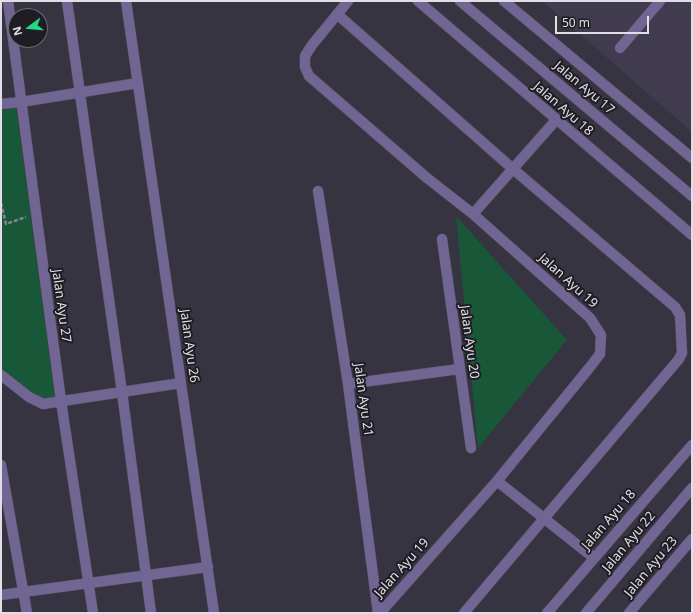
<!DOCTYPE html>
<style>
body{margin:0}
#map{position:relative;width:693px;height:614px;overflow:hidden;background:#373442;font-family:"Noto Sans",sans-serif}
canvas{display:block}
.frame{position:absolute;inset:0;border:2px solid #e0dee7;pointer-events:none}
.north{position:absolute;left:8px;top:8px;width:40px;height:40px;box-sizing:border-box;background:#1e1d23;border:1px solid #6c6a71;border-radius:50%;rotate:254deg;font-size:11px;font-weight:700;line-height:16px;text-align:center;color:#e0dee7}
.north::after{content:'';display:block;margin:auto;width:14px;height:18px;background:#23d886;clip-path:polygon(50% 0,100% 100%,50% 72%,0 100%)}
.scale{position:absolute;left:555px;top:16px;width:94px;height:18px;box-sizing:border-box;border:2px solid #e0dee7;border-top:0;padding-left:5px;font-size:12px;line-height:14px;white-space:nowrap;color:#e0dee7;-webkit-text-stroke:3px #1e1d23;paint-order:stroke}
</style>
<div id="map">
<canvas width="693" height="614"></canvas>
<div class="frame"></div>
<div class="north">N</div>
<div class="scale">50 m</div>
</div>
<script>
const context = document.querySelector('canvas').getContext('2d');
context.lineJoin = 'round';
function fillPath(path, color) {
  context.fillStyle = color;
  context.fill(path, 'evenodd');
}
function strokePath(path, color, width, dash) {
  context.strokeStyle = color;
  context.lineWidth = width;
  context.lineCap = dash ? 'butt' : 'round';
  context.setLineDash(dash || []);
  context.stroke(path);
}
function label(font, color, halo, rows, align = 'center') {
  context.font = font + ' "Noto Sans",sans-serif';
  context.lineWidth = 4;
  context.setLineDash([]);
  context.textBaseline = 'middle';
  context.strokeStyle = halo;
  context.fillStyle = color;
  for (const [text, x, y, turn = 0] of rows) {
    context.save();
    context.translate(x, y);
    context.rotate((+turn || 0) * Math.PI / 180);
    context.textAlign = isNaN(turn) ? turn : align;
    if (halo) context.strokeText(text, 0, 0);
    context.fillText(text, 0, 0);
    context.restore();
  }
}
const built = new Path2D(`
 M 542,1 L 692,1 L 692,132 Z`);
const green = new Path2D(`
 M 16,107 L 55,398 L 45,400 L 31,393 L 1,368 L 1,109 Z
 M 456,216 L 567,340 L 478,448 Z`);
const path = new Path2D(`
 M 1,203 L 6,224 L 26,217`);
const minor = new Path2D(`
 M 8,1 L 61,401 L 93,613
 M 67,1 L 122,392 L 151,613
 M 126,1 L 214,613
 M 348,1 L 312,45 L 305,56 L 305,67 L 309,76 L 427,178 L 473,214 L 590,318 L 601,335 L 600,354 L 590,367 L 497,481 L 380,613
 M 418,1 L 692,235
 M 460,1 L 692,196
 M 504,1 L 692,158
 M 337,14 L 513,169 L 675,307 L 680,315 L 682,353 L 679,359 L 464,613
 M 620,48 L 660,1
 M 1,104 L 21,102 L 138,83
 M 318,191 L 348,384 L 378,613
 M 473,214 L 556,120
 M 442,239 L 471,448
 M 1,375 L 29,397 L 43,404 L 181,383
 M 348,384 L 459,369
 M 1,465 L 27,613
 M 497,481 L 594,558
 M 1,595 L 208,567
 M 547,613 L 692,445
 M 586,613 L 692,488
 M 629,613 L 692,539`);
const streetNames = [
 ["Jalan Ayu 17",584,88,40],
 ["Jalan Ayu 18",563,109,41],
 ["Jalan Ayu 19",568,281,42],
 ["Jalan Ayu 27",61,306,82],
 ["Jalan Ayu 20",469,342,82],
 ["Jalan Ayu 26",189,346,82],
 ["Jalan Ayu 21",363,400,82],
 ["Jalan Ayu 18",609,520,-49],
 ["Jalan Ayu 22",629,542,-50],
 ["Jalan Ayu 23",651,567,-50],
 ["Jalan Ayu 19",402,568,-48]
];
fillPath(built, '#403b4f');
fillPath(green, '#185737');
strokePath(minor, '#555360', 11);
strokePath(path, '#888591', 2.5, [4, 2]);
strokePath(minor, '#716594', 10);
label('13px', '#e0dee7', '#1e1d23', streetNames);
</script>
